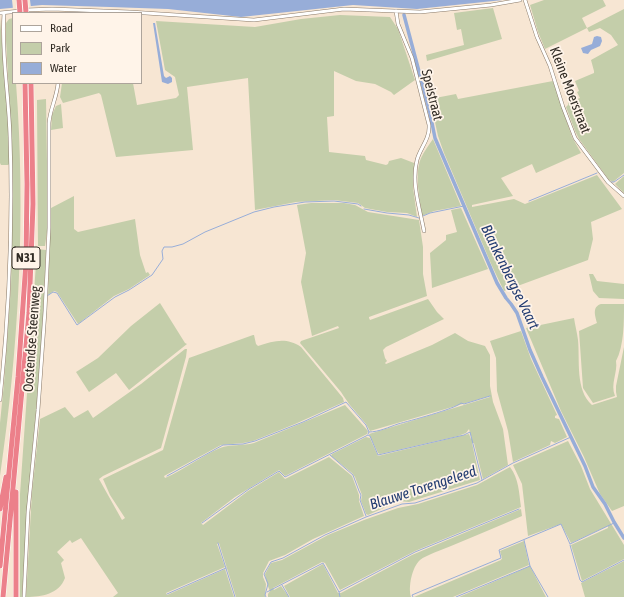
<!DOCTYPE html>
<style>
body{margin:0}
#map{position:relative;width:624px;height:597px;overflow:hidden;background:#f7e6d3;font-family:"Asap Condensed",sans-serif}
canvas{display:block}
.legend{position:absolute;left:12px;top:12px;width:130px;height:72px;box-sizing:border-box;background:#fff4e9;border:1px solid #ada49b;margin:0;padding:5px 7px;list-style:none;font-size:12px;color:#332d26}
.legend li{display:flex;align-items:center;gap:8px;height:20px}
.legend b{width:20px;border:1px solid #ada49b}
</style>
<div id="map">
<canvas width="624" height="597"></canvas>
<ul class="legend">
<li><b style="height:5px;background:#fff"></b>Road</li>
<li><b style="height:11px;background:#c4ceaa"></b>Park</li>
<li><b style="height:11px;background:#97add8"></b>Water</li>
</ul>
</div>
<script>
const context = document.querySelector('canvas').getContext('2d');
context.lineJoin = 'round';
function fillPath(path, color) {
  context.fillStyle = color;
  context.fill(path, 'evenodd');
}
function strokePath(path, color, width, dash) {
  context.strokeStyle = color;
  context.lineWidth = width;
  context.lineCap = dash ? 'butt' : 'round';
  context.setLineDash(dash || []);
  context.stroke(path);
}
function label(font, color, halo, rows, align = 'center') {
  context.font = font + ' "Asap Condensed",sans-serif';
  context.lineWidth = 3.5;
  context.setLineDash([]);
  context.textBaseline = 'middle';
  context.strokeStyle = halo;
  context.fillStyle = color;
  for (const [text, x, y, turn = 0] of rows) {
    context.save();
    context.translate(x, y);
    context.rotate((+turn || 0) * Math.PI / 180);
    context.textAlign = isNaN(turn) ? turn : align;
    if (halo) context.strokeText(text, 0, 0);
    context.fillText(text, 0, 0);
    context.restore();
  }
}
const green = new Path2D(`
 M 544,0 L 603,0 L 606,6 L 582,18 L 587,28 L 624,9 L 624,173 L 613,182 L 609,180 L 579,139 L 575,131 L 566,107 L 568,105 L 568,103 L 580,98 L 577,92 L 579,91 L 575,81 L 594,73 L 594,71 L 591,60 L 618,45 L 611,35 L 600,28 L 589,32 L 587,28 L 545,49 L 538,32 L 530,5 Z
 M 493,8 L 502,39 L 427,61 L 426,55 L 464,45 L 461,29 L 457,30 L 454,13 Z
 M 340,15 L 390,17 L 398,29 L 415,80 L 394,95 L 391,92 L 375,84 L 356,81 L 334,71 L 334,116 L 327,117 L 329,152 L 365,156 L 366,160 L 386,165 L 388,164 L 389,161 L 401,158 L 414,163 L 413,187 L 417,217 L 407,213 L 387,212 L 365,208 L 358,203 L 334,200 L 296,202 L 255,210 L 248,78 L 187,87 L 193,150 L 116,157 L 101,95 L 99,93 L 63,103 L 60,97 L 62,83 L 133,83 L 137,105 L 176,98 L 179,95 L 175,77 L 165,70 L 156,21 L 255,27 L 301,19 Z
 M 0,18 L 9,136 L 9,164 L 8,165 L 1,165 L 0,163 Z
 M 13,18 L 13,83 L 16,83 C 26,214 19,346 0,476 L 0,423 L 4,383 L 11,286 L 12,233 L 11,131 L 6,40 L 6,23 L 9,19 Z
 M 553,81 L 572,137 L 581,153 L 536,173 L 532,164 L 501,178 L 513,196 L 472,205 L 472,207 L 514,199 L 525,204 L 597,175 L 622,209 L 591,222 L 593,239 L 588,260 L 504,291 L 492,266 L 444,153 L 438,136 L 430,99 L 456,94 L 458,99 Z
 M 46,99 L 48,224 L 45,246 L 38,246 L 37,100 Z
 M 61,104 L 63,128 L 51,130 L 52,115 L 56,106 Z
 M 433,139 L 461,206 L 434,211 L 422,216 C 420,199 414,175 421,158 C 424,151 429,145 433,139 Z
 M 624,176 L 624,193 L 615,184 Z
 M 74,196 L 74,229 L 78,232 L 135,219 L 140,255 L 146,273 L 148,272 L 150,275 L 129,289 L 114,296 L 78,324 L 57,292 L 54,291 L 48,295 L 51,208 Z
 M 311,203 L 344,203 L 355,205 L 368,212 L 419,220 L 423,247 L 423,274 L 427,296 L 369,317 L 369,318 L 370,320 L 428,299 L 437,312 L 444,319 L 386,347 L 383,350 L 385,358 L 387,361 L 385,363 L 386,364 L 432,345 L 455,333 L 468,341 L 485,346 L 490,355 L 490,386 L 493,402 L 503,429 L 508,465 L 483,479 L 474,443 L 472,443 L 480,480 L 409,502 L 399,501 L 368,515 L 366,514 L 361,501 L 362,495 L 355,477 L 352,473 L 331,456 L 332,454 L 366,437 L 370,438 L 378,456 L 469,434 L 471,439 L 472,439 L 469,429 L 466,433 L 458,436 L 380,454 L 378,453 L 369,434 L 490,397 L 490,396 L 370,431 L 366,424 L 349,404 C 346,399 344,397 341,392 L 300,343 L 301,341 L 339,328 L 338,326 L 312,336 L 301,282 L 306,253 L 297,205 Z
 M 461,208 L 488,269 L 432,288 L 430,253 L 446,240 L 446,235 L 457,232 L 451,210 Z
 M 37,249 L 46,250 L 41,359 L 29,486 L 22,597 L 20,597 L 20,494 Z
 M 589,274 L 593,274 L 597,281 L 624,284 L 624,299 L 599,298 L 593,291 Z
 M 160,303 L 185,343 L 187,344 L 129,390 L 116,373 L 89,392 L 76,372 L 98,358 L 131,326 Z
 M 601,304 L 624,304 C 624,322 624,346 616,361 C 618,372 610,384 615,396 L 593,403 L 583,388 L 579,331 L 597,323 C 595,315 592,307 601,304 Z
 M 574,318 C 575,325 577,332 578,340 C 580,360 575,390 592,405 L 617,397 L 616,392 L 616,386 L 624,347 L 624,506 L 612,511 L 600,494 L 584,457 L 561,411 L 526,328 Z
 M 521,331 L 531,359 L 557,415 L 555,416 L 555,418 L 559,419 L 567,437 L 555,443 L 551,441 L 550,445 L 513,462 L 508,431 L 497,391 L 496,358 L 490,341 Z
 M 253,335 L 254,335 L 256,344 L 258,346 C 274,341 286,337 301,347 L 343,398 L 344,402 L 295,424 L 253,441 L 243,443 L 221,445 L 164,476 L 165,478 C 184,470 201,456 220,448 C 230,444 243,446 254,443 L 345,405 L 368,431 L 367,434 L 285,476 L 279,470 L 235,497 L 201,523 L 203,525 L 248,491 L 279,472 L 285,479 L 329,457 L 352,476 L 359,495 L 359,501 L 364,516 L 313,539 L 285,555 L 269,561 L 263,573 L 263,577 L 266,584 L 265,597 L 236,597 L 219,543 L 217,544 L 225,567 L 166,593 L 167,595 L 225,569 L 234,597 L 113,597 L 118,593 L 81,538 L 72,543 L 70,540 L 57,552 L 64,560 L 61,563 L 65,578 C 59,594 42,597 26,597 L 32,492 L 40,419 L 65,407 L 74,418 L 88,410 L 93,418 L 141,384 L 185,349 L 187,349 L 186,357 L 161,448 L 103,476 L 99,479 L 122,520 L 125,518 L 110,495 L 103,479 L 163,450 L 189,358 Z
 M 568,441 L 581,466 L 590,489 L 624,545 L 624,559 L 582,581 L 571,545 L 608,528 L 608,526 L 571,543 L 561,524 L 528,536 L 522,484 L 513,465 Z
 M 510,467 C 519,479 519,493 521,507 L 415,551 L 340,590 L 325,563 L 322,562 L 273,588 L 274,590 L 281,586 L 289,597 L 268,597 L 268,594 L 270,591 C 269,590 265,577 265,574 L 271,563 L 282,560 L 328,535 L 364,520 L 398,508 L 418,504 L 477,485 Z
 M 521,509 L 522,516 C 499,526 475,536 451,546 C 444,549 426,555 420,560 C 412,567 408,587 411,597 L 290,597 L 284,586 L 323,564 L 338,593 L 341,593 L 412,555 Z
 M 524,541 L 529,565 L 453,597 L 414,597 L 501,560 L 502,558 L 500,551 Z
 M 624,561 L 624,597 L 585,597 L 581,583 Z
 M 530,566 L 546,597 L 459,597 Z`);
const water = new Path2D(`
 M 0,0 L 503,0 L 417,9 L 353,5 L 241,17 L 168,9 L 110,7 L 42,5 L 0,9 Z
 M 153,23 L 155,23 L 164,76 L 166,78 L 170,76 L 172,78 L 172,82 L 168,84 L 162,82 Z
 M 597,36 L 601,37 L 602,41 L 600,46 L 591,50 L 588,54 L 583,53 L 581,48 L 592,44 L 594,37 Z`);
const pier = new Path2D(`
 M 12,0 L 30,0 L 31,8 L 13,9 Z`);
const stream = new Path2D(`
 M 611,182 L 614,182 L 624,175
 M 529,201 L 597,173
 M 364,209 L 387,213 L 409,215 L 419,218
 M 423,216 L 430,213 L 464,206
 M 47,296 L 53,292 L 57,293 L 77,325 L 115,297 L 129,290 L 152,275 L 163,259 L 162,251 L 164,247 L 172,247 L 183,244 L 205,232 L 254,212 L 274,207 L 305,202 L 334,201 L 358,204 L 361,206
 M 369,432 C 379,432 389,427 398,424 C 409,421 455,409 461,403 L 464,404 L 490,396
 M 330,455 L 353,475 L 359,491 L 361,495 L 360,500 L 366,516
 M 167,476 L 223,445 L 243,444 L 255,441 L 303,422 L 346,402 L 366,425 L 369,432 L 368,434
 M 202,523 L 249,489 L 279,471 L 285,477 L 368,435 L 370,436 L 378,455 L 464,435 L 470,432 L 482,480
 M 218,543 L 235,597
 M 570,545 L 580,580 L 582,582 L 624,560
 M 530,566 L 548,597
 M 282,585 L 289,597
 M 267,592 L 323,563 L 339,592 L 415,552 L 519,509
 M 339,592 L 340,597
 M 167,594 L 226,568
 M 266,597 L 265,595 L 268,584 L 264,574 L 271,562 L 283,558 L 325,535 L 366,517 L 402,504 L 415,503 L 477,483 L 513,463 L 571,437
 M 413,597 L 412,595 L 501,558 L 499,550 L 561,524 L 570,544 L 614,523
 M 456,597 L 530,566 L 524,540`);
const canal = new Path2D(`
 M 404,15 L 430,113 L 435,138 L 497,283 L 506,298 L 511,304 L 517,313 L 530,350 L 542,377 L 585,466 L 593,487 L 605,504 L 614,522 L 624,538`);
const minor = new Path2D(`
 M 525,0 L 537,37 L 550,66 L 563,107 L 575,138 L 608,182 L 624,196
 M 26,10 L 52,9 L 130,12 L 254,20 L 344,9 L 420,12 L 491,5 L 520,0
 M 396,11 L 398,24 L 412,58 L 429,125 C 430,139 420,148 417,160 C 411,183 420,209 424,231
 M 0,13 L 20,11
 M 0,400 C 9,313 13,224 10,137 C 9,95 1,54 4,13
 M 24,597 L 28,512 L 38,410 L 45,311 L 49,228 L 49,123 C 50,109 57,97 58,83`);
const trunk = new Path2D(`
 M 0,509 L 6,477
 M 0,566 L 18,377 L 26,262 L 27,184 L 25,83
 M 3,597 L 29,313 L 33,204 L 31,83
 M 16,597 L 16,492`);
const trunkBridge = new Path2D(`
 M 19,0 L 20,13
 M 25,0 L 26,13`);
const shields = [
 [26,258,28]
];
const shieldNames = [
 ["N31",26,258]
];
const streetNames = [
 ["Kleine Moerstraat",570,90,69],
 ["Speistraat",432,95,76],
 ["Oostendse Steenweg",32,339,-86]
];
const waterNames = [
 ["Blankenbergse Vaart",510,277,64],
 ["Blauwe Torengeleed",423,488,-18]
];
fillPath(green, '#c4ceaa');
fillPath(water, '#97add8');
fillPath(pier, '#f7e6d3');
strokePath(stream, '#97add8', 1);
strokePath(canal, '#97add8', 3.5);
strokePath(minor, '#897968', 4);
strokePath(trunk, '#fff', 6);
strokePath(minor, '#fff', 3);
strokePath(trunk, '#ec808a', 5);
strokePath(trunkBridge, '#fff', 6, []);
strokePath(trunkBridge, '#ec808a', 5);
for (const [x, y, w] of shields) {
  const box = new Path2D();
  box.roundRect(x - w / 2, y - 11, w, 22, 3);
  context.fillStyle = '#fff4e9';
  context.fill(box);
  strokePath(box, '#332d26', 1);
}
label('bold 13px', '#332d26', null, shieldNames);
label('14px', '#332d26', '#fff4e9', streetNames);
label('italic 15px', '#243d72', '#fff4e9', waterNames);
</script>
